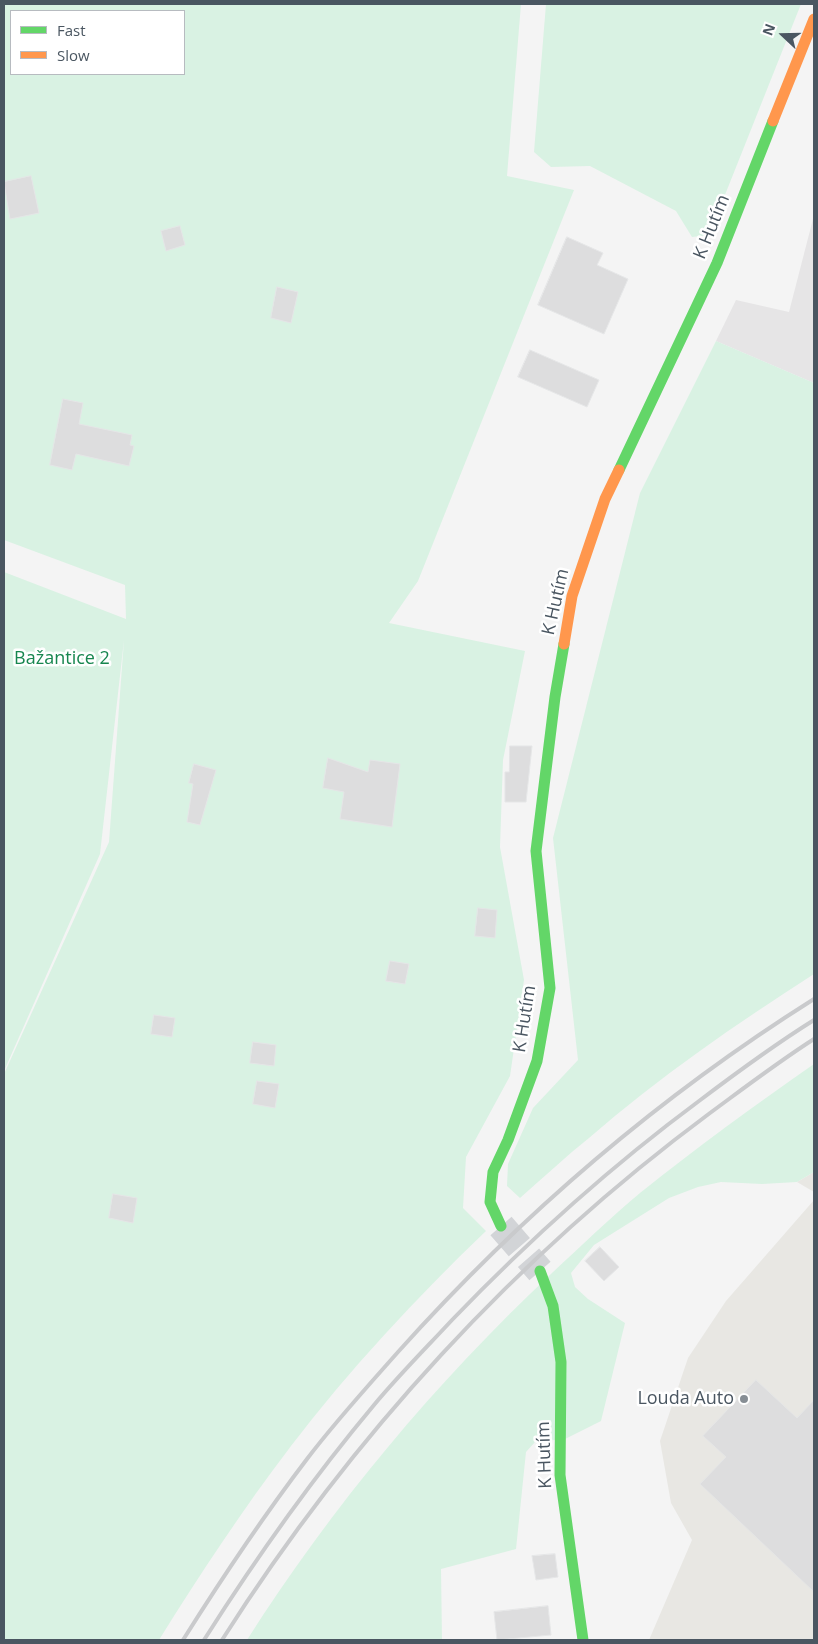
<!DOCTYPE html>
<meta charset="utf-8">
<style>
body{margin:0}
#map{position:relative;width:818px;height:1644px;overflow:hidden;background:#f4f4f4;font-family:"Open Sans",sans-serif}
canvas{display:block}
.frame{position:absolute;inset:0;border:5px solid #4a5661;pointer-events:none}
.legend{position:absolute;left:10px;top:10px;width:175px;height:65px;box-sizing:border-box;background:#fff;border:1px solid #b7bbc0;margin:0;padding:6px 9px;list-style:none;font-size:15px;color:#4a5661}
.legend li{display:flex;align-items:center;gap:10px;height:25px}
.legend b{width:25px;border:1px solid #b7bbc0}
.north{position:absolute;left:758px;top:10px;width:50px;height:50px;-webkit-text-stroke:4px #fff;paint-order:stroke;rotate:291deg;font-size:14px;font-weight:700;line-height:20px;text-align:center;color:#4a5661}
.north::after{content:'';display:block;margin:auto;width:18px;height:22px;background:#4a5661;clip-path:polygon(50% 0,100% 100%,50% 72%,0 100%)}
</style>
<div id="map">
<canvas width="818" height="1644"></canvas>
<div class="frame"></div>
<ul class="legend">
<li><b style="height:6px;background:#63d668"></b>Fast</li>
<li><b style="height:6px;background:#ff974d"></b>Slow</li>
</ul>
<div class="north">N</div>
</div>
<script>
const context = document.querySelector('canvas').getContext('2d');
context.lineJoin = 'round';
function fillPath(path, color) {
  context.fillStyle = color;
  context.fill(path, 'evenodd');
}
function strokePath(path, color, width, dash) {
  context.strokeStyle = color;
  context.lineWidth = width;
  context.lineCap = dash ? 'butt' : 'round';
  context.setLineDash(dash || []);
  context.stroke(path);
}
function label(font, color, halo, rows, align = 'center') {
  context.font = font + ' "Open Sans",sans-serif';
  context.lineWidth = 5;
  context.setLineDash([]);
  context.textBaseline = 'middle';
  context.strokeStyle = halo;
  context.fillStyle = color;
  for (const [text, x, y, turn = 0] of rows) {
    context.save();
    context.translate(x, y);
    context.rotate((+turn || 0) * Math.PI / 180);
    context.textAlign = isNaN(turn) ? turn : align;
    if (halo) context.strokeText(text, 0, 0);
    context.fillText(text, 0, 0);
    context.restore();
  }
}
const commercial = new Path2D(`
 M 814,1172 L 814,1192 L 797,1182 Z
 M 814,1200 L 814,1640 L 649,1640 L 692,1540 L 671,1503 L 660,1441 L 688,1358 L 726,1301 Z`);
const education = new Path2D(`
 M 814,215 L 814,383 L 716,341 L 736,300 L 789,312 Z`);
const green = new Path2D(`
 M 4,4 L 521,4 L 507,176 L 574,190 L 418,581 L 389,623 L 525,651 L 503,760 L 500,847 L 524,980 L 510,1076 L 466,1157 L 463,1208 L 486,1231 C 416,1298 349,1370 291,1446 C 243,1509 200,1574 159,1640 L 4,1640 L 4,1074 L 109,842 L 124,640 L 100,854 L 4,1071 L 4,572 L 126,619 L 125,585 L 4,540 ZM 11,11 L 184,11 L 184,74 L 11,74 Z
 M 546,4 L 801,4 L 709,235 L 692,237 L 676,211 L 590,166 L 551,167 L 534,152 Z
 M 716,341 L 814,383 L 814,974 C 736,1024 659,1077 589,1138 C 565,1157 543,1178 520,1198 L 507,1186 L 508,1164 L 533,1108 L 578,1060 L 553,838 L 640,493 Z
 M 814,1064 L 814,1172 L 797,1182 L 762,1184 L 721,1182 L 698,1187 L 669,1198 L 594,1245 L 571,1273 L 575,1287 L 588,1299 L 625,1323 L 601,1421 L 565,1439 L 535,1442 L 526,1452 L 516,1549 L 441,1569 L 442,1640 L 247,1640 C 333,1505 435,1383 552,1273 C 581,1246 610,1218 640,1193 C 696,1148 755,1105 814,1064 Z`);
const building = new Path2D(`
 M 31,176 L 39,213 L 10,219 L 4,182 Z
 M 180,226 L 185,245 L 166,251 L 161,231 Z
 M 567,237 L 603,253 L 597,265 L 628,279 L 604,334 L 538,305 Z
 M 277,287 L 298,292 L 291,323 L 271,318 Z
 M 530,350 L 599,380 L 587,407 L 518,377 Z
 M 63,399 L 83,403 L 79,424 L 132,435 L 130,445 L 134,446 L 129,466 L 76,454 L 72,470 L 50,465 Z
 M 510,746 L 532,746 L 526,802 L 505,802 L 505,772 L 509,772 Z
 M 328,758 L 368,772 L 370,760 L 400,764 L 392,827 L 340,819 L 344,792 L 323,788 Z
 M 194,764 L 216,770 L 200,825 L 187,822 L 193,784 L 189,783 Z
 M 478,908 L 497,910 L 495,938 L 475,936 Z
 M 390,961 L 409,964 L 405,984 L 386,981 Z
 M 154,1015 L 175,1018 L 172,1037 L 151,1034 Z
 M 253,1042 L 276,1045 L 274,1066 L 250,1063 Z
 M 257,1081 L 279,1084 L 275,1108 L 253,1104 Z
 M 113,1194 L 137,1198 L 133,1223 L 109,1218 Z
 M 600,1247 L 619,1267 L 604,1281 L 585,1261 Z
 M 756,1380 L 797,1418 L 814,1400 L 814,1592 L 700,1484 L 726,1457 L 703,1436 Z
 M 555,1554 L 558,1577 L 536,1580 L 532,1556 Z
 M 548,1606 L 551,1635 L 497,1640 L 494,1612 Z`);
const secondaryTunnel = new Path2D(`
 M 501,1226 L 540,1271`);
const fast = new Path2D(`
 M 619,470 L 717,263 L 773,121
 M 501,1226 L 490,1202 L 493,1172 L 508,1140 L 537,1061 L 550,988 L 536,851 L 555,697 L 564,644
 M 540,1271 L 553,1306 L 561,1362 L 560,1475 L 583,1640`);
const slow = new Path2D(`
 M 773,121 L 814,19
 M 564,644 L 572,596 L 605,499 L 619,470`);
const rail = new Path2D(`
 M 183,1640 C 222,1578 262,1518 307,1459 C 335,1422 367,1387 398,1352 C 520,1216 660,1096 814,999
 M 204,1640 C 256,1558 312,1479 374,1405 C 399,1375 426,1348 452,1320 C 528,1241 610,1167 699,1101 C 736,1073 774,1045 814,1020
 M 222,1640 C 351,1437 516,1257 710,1113 C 744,1088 778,1062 814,1039`);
const markers = [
 [744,1399,5,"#868d94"]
];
const streetNames = [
 ["K Hutím",712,227,-68],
 ["K Hutím",556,602,-77],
 ["K Hutím",525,1019,-81],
 ["K Hutím",545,1455,-92]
];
const parkNames = [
 ["Bažantice 2",62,659]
];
const poiNames = [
 ["Louda Auto",734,1399]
];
fillPath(commercial, '#e8e7e3');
fillPath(education, '#e6e5e6');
fillPath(green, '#d9f2e3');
fillPath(building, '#ddddde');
strokePath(building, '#e5e6e7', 1);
strokePath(secondaryTunnel, '#d2d4d7', 28, [28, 14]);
strokePath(fast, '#63d668', 11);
strokePath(slow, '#ff974d', 11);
strokePath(rail, '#c9cacc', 4);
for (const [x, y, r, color] of markers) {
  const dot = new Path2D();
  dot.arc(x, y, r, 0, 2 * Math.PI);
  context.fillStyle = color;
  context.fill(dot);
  strokePath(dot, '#fff', 2);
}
label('18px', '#4a5661', '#fff', streetNames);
label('18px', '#17864f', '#fff', parkNames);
label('18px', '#4a5661', '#fff', poiNames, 'right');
</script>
